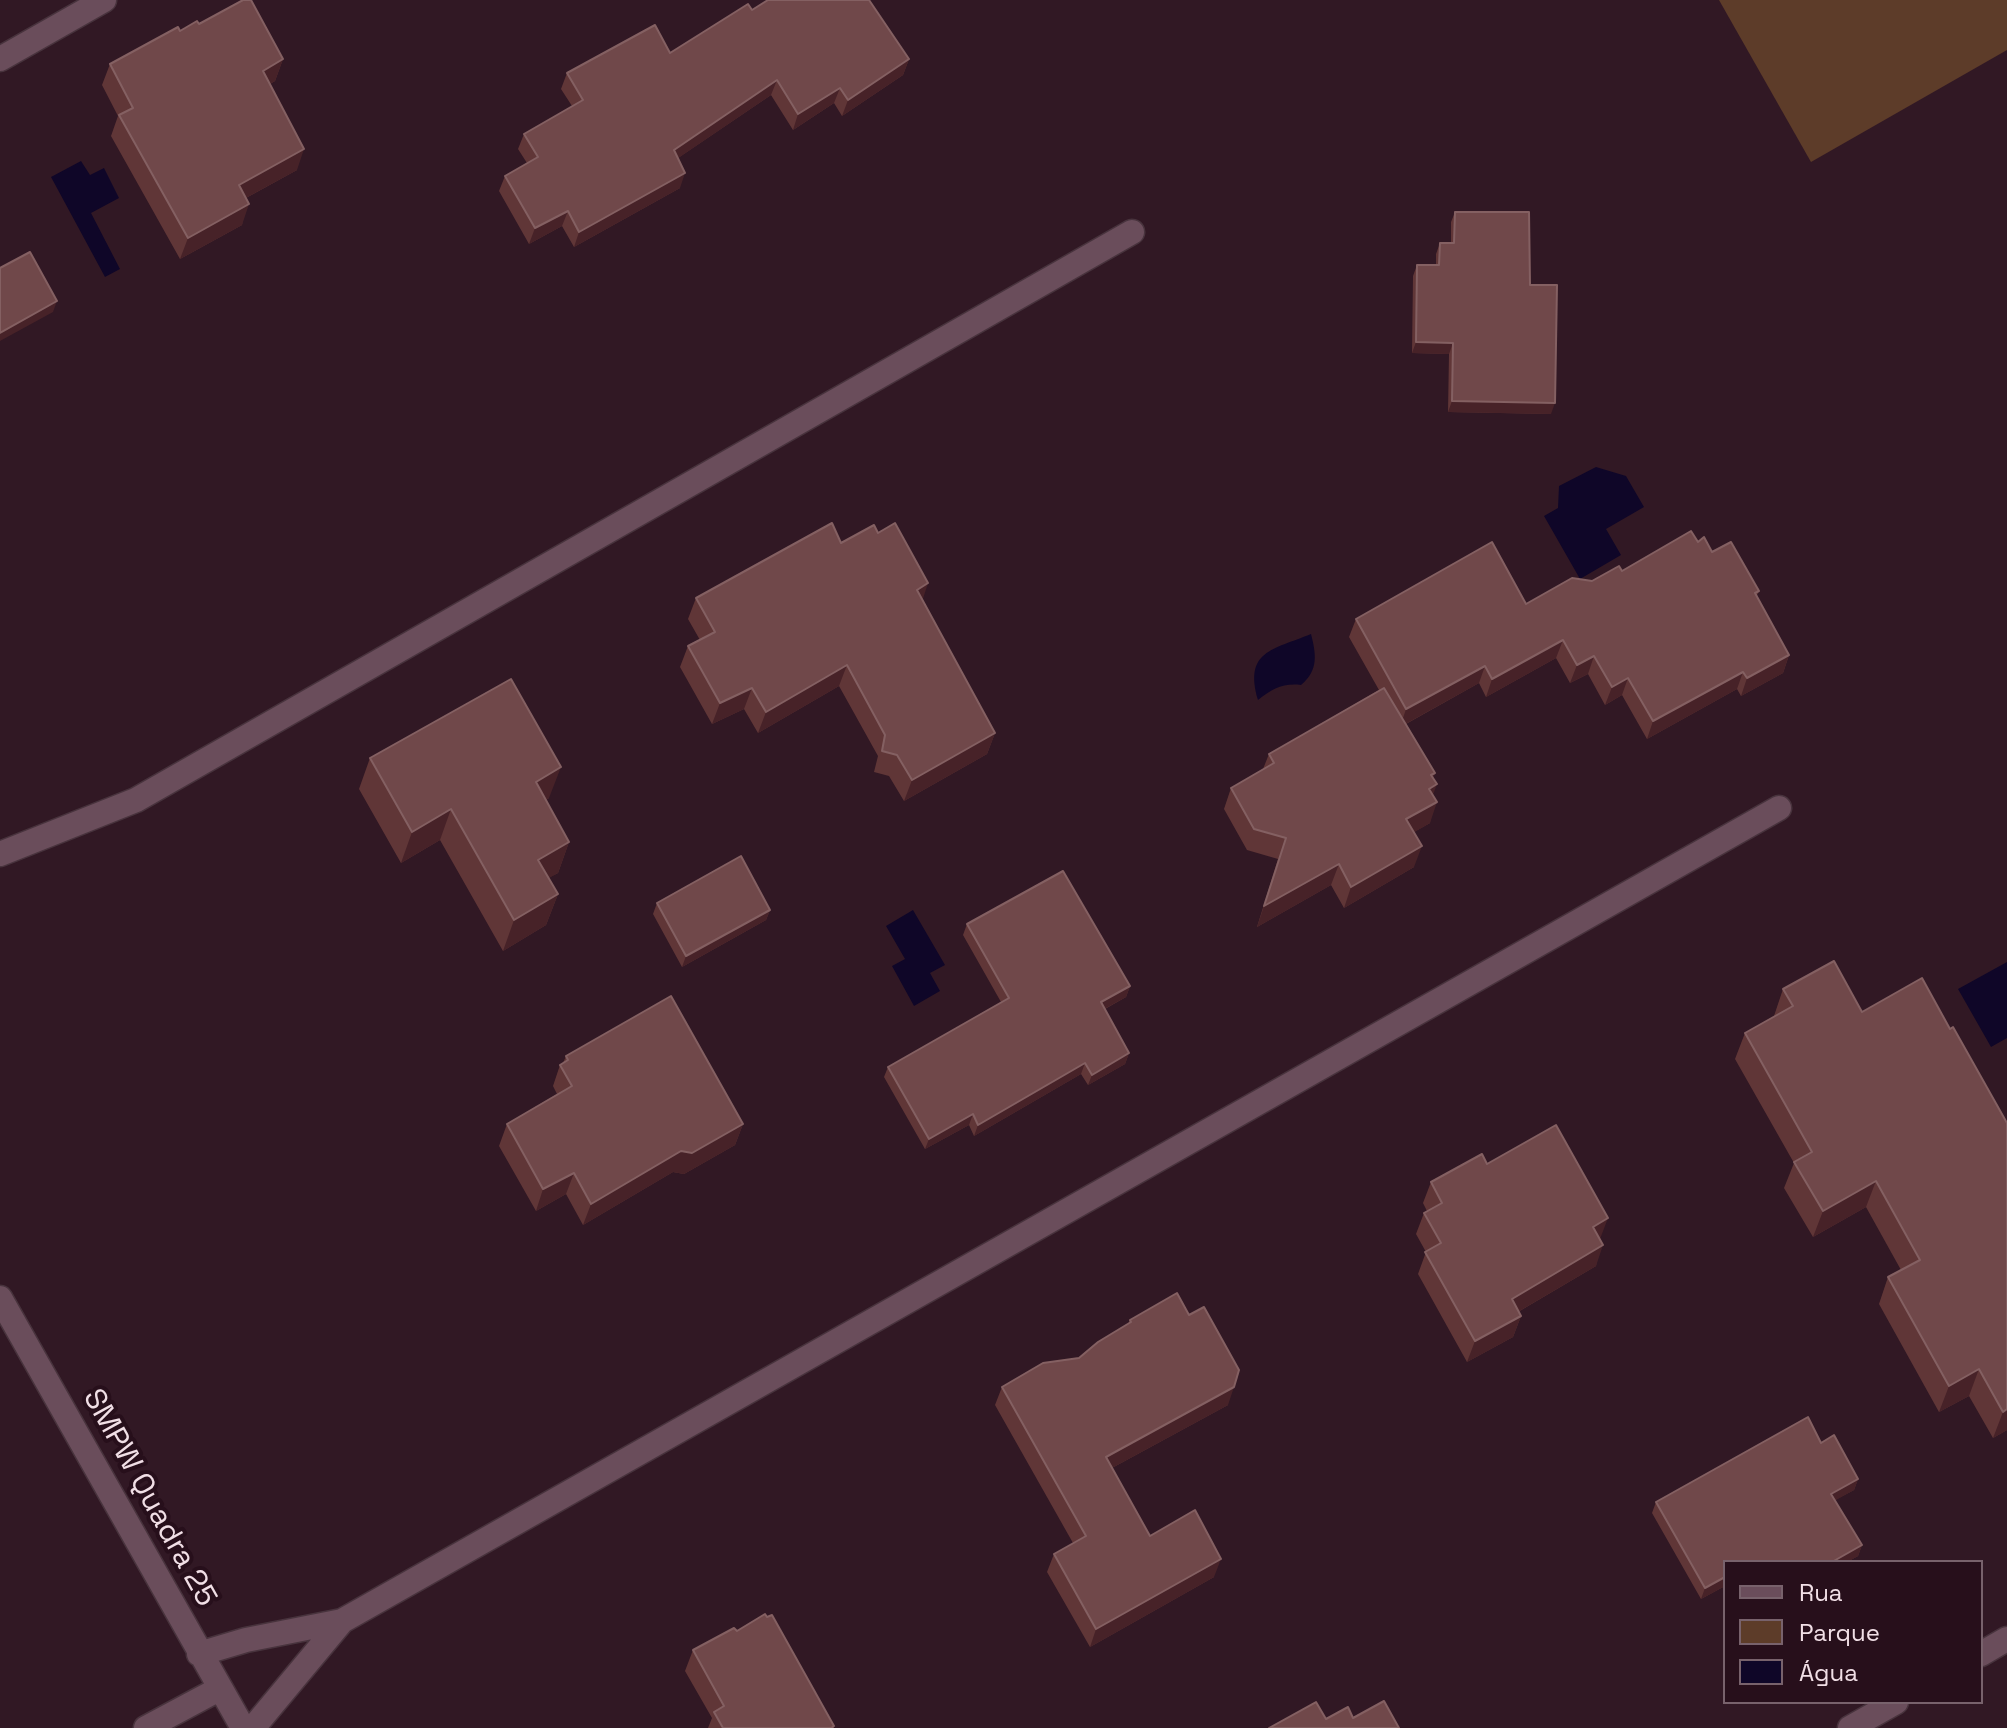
<!DOCTYPE html>
<meta charset="utf-8">
<style>
body{margin:0}
#map{position:relative;width:2007px;height:1728px;overflow:hidden;background:#311824;font-family:"Space Grotesk",sans-serif}
canvas{display:block}
.legend{position:absolute;left:1723px;top:1560px;width:260px;height:144px;box-sizing:border-box;background:#270f1b;border:2px solid #78626c;margin:0;padding:10px 14px;list-style:none;font-size:24px;color:#f1dfe6}
.legend li{display:flex;align-items:center;gap:16px;height:40px}
.legend b{width:40px;border:2px solid #78626c}
</style>
<div id="map">
<canvas width="2007" height="1728"></canvas>
<ul class="legend">
<li><b style="height:10px;background:#6a4d5b"></b>Rua</li>
<li><b style="height:22px;background:#5d3c29"></b>Parque</li>
<li><b style="height:22px;background:#0f0628"></b>Água</li>
</ul>
</div>
<script>
const context = document.querySelector('canvas').getContext('2d');
context.lineJoin = 'round';
function fillPath(path, color) {
  context.fillStyle = color;
  context.fill(path, 'evenodd');
}
function strokePath(path, color, width, dash) {
  context.strokeStyle = color;
  context.lineWidth = width;
  context.lineCap = dash ? 'butt' : 'round';
  context.setLineDash(dash || []);
  context.stroke(path);
}
function label(font, color, halo, rows, align = 'center') {
  context.font = font + ' "Space Grotesk",sans-serif';
  context.lineWidth = 8;
  context.setLineDash([]);
  context.textBaseline = 'middle';
  context.strokeStyle = halo;
  context.fillStyle = color;
  for (const [text, x, y, turn = 0] of rows) {
    context.save();
    context.translate(x, y);
    context.rotate((+turn || 0) * Math.PI / 180);
    context.textAlign = isNaN(turn) ? turn : align;
    if (halo) context.strokeText(text, 0, 0);
    context.fillText(text, 0, 0);
    context.restore();
  }
}
const green = new Path2D(`
 M 1719,0 L 2007,0 L 2007,50 L 1811,162 Z`);
const water = new Path2D(`
 M 81,161 L 90,175 L 104,168 L 119,198 L 91,213 L 120,269 L 105,277 L 51,177 Z
 M 1596,467 L 1626,476 L 1644,507 L 1606,529 L 1621,555 L 1580,579 L 1544,516 L 1558,508 L 1559,486 Z
 M 1311,634 C 1316,654 1319,670 1301,685 C 1283,683 1272,689 1258,700 C 1244,651 1272,650 1311,634 Z
 M 913,910 L 945,965 L 930,973 L 940,991 L 914,1006 L 892,966 L 905,959 L 886,926 Z
 M 2007,962 L 2007,1038 L 1991,1047 L 1958,989 Z`);
const minor = new Path2D(`
 M 0,59 L 104,0
 M 0,854 L 136,800 L 1132,232
 M 0,1298 L 243,1728
 M 199,1654 L 246,1640 L 342,1621 L 1779,808
 M 1981,1654 L 2007,1639
 M 146,1728 L 219,1689
 M 253,1728 L 342,1621
 M 1850,1728 L 1896,1702`);
const wall = new Path2D(`
 M 752,10 L 909,59 L 903,75 L 842,116 L 834,103 L 793,130 L 771,95 L 678,158 L 680,188 L 574,247 L 562,226 L 529,244 L 499,191 L 505,176 L 527,163 L 518,149 L 524,134 L 572,106 L 561,89 L 567,73 L 670,53 Z
 M 199,24 L 283,59 L 275,81 L 270,84 L 297,170 L 246,198 L 242,225 L 180,259 L 111,136 L 118,116 L 102,85 L 110,64 L 180,31 Z
 M 1455,212 L 1530,285 L 1551,414 L 1448,412 L 1449,354 L 1412,353 L 1413,276 L 1417,265 L 1436,265 L 1436,254 L 1440,243 L 1451,243 L 1451,222 Z
 M 1698,542 L 1712,552 L 1759,591 L 1756,597 L 1789,655 L 1783,673 L 1741,696 L 1737,689 L 1647,739 L 1622,695 L 1605,705 L 1588,674 L 1570,683 L 1556,658 L 1486,697 L 1479,683 L 1406,724 L 1435,773 L 1433,778 L 1433,795 L 1430,823 L 1414,832 L 1414,867 L 1344,908 L 1331,885 L 1257,927 L 1278,859 L 1247,850 L 1224,809 L 1231,788 L 1263,769 L 1269,754 L 1379,690 L 1349,637 L 1356,619 L 1526,604 L 1622,571 Z
 M 841,543 L 922,599 L 995,733 L 987,754 L 904,801 L 889,776 L 874,772 L 878,756 L 839,686 L 758,733 L 744,709 L 712,724 L 680,667 L 688,646 L 700,640 L 688,619 L 696,598 Z
 M 370,758 L 549,798 L 546,800 L 569,842 L 558,873 L 548,878 L 558,894 L 546,925 L 503,951 L 440,840 L 401,863 L 359,789 Z
 M 657,903 L 770,910 L 766,920 L 682,967 L 653,914 Z
 M 967,924 L 1130,986 L 1126,997 L 1105,1009 L 1129,1053 L 1125,1064 L 1088,1085 L 1081,1074 L 974,1136 L 969,1125 L 925,1149 L 884,1077 L 888,1067 L 1001,1002 L 963,935 Z
 M 1783,989 L 1862,1012 L 1950,1029 L 2007,1123 L 2007,1430 L 1993,1438 L 1969,1396 L 1939,1412 L 1879,1304 L 1888,1277 L 1901,1270 L 1866,1207 L 1813,1237 L 1784,1188 L 1794,1163 L 1735,1059 L 1745,1033 L 1774,1016 Z
 M 566,1056 L 743,1124 L 735,1145 L 684,1174 L 673,1172 L 583,1225 L 566,1194 L 536,1211 L 499,1146 L 507,1124 L 557,1094 L 553,1086 L 560,1065 L 563,1063 Z
 M 1487,1164 L 1600,1239 L 1596,1266 L 1518,1312 L 1521,1316 L 1513,1337 L 1467,1362 L 1418,1274 L 1426,1252 L 1416,1234 L 1424,1213 L 1427,1211 L 1423,1203 L 1431,1182 Z
 M 1130,1320 L 1228,1405 L 1112,1468 L 1150,1536 L 1214,1577 L 1090,1647 L 1047,1572 L 1054,1554 L 1073,1543 L 995,1405 L 1002,1387 L 1079,1358 L 1128,1324 Z
 M 1821,1443 L 1858,1479 L 1854,1490 L 1835,1500 L 1862,1545 L 1858,1556 L 1847,1562 L 1725,1562 L 1725,1586 L 1701,1599 L 1652,1513 L 1656,1502 Z
 M 737,1631 L 834,1726 L 834,1728 L 708,1728 L 712,1718 L 685,1671 L 693,1650 Z`);
const shadedWall = new Path2D(`
 M 283,59 L 275,81 L 255,92 L 263,71 Z
 M 909,59 L 903,75 L 842,116 L 848,100 Z
 M 777,80 L 771,95 L 668,165 L 674,150 Z
 M 840,88 L 834,103 L 793,130 L 798,114 Z
 M 304,149 L 297,170 L 231,206 L 239,185 Z
 M 685,173 L 680,188 L 574,247 L 579,232 Z
 M 249,204 L 242,225 L 180,259 L 188,238 Z
 M 568,211 L 562,226 L 529,244 L 535,228 Z
 M 57,301 L 53,312 L 0,341 L 0,333 Z
 M 1416,342 L 1453,343 L 1449,354 L 1412,353 Z
 M 1452,401 L 1555,403 L 1551,414 L 1448,412 Z
 M 928,583 L 921,605 L 917,590 Z
 M 1563,640 L 1556,658 L 1486,697 L 1492,679 Z
 M 1789,655 L 1783,673 L 1741,696 L 1747,678 Z
 M 1594,656 L 1588,674 L 1570,683 L 1577,665 Z
 M 847,665 L 839,686 L 758,733 L 766,712 Z
 M 1485,666 L 1479,683 L 1400,727 L 1406,709 Z
 M 1743,672 L 1737,689 L 1647,739 L 1653,721 Z
 M 1628,678 L 1622,695 L 1605,705 L 1612,687 Z
 M 752,688 L 744,709 L 712,724 L 720,703 Z
 M 995,733 L 987,754 L 904,801 L 912,780 Z
 M 561,767 L 549,798 L 525,812 L 536,782 Z
 M 1435,773 L 1429,789 L 1437,784 L 1429,806 L 1421,810 L 1431,775 Z
 M 1437,802 L 1430,823 L 1399,841 L 1406,819 Z
 M 451,809 L 440,840 L 401,863 L 412,832 Z
 M 569,842 L 558,873 L 527,890 L 538,860 Z
 M 1422,846 L 1414,867 L 1344,908 L 1351,887 Z
 M 1339,864 L 1331,885 L 1257,927 L 1264,906 Z
 M 558,894 L 546,925 L 503,951 L 514,920 Z
 M 770,910 L 766,920 L 682,967 L 686,956 Z
 M 1130,986 L 1126,997 L 1097,1013 L 1101,1002 Z
 M 1129,1053 L 1125,1064 L 1088,1085 L 1092,1075 Z
 M 1085,1063 L 1081,1074 L 974,1136 L 978,1125 Z
 M 973,1114 L 969,1125 L 925,1149 L 929,1139 Z
 M 743,1124 L 735,1145 L 684,1174 L 673,1172 L 583,1225 L 591,1204 L 681,1151 Z
 M 574,1173 L 566,1194 L 536,1211 L 543,1189 Z
 M 1876,1181 L 1866,1207 L 1813,1237 L 1823,1211 Z
 M 1608,1218 L 1600,1239 L 1593,1227 Z
 M 1603,1245 L 1596,1266 L 1504,1320 L 1512,1299 Z
 M 1521,1316 L 1513,1337 L 1467,1362 L 1475,1341 Z
 M 1979,1369 L 1969,1396 L 1939,1412 L 1949,1386 Z
 M 1234,1387 L 1228,1405 L 1099,1475 L 1106,1457 Z
 M 2007,1409 L 2007,1430 L 1993,1438 L 2003,1412 Z
 M 1858,1479 L 1854,1490 L 1827,1505 L 1831,1494 Z
 M 1862,1545 L 1858,1556 L 1847,1562 L 1832,1562 Z
 M 1221,1559 L 1214,1577 L 1090,1647 L 1096,1629 Z
 M 1725,1577 L 1725,1586 L 1701,1599 L 1705,1588 Z`);
const building = new Path2D(`
 M 243,0 L 251,0 L 283,59 L 263,71 L 304,149 L 239,185 L 249,204 L 188,238 L 119,115 L 133,108 L 110,64 L 178,27 L 180,31 L 197,21 L 199,24 Z
 M 768,0 L 869,0 L 909,59 L 848,100 L 840,88 L 798,114 L 777,80 L 674,150 L 685,173 L 579,232 L 568,211 L 535,228 L 505,176 L 538,157 L 524,134 L 583,100 L 567,73 L 655,25 L 670,53 L 748,4 L 752,10 Z
 M 1455,212 L 1529,212 L 1530,285 L 1557,285 L 1555,403 L 1452,401 L 1453,343 L 1416,342 L 1417,265 L 1439,265 L 1440,243 L 1454,243 Z
 M 30,252 L 57,301 L 0,333 L 0,268 Z
 M 832,523 L 841,543 L 874,525 L 878,533 L 895,523 L 928,583 L 917,590 L 995,733 L 912,780 L 897,755 L 882,751 L 885,735 L 847,665 L 766,712 L 752,688 L 720,703 L 688,646 L 715,632 L 696,598 Z
 M 1691,531 L 1698,542 L 1704,537 L 1712,552 L 1731,542 L 1759,591 L 1755,593 L 1789,655 L 1747,678 L 1743,672 L 1653,721 L 1628,678 L 1612,687 L 1594,656 L 1577,665 L 1563,640 L 1492,679 L 1485,666 L 1406,709 L 1356,619 L 1492,542 L 1526,604 L 1572,578 L 1592,581 L 1619,566 L 1622,571 Z
 M 511,679 L 561,767 L 536,782 L 569,842 L 538,860 L 558,894 L 514,920 L 451,809 L 412,832 L 370,758 Z
 M 1384,688 L 1435,773 L 1431,775 L 1437,784 L 1429,789 L 1437,802 L 1406,819 L 1422,846 L 1351,887 L 1339,864 L 1264,906 L 1286,838 L 1254,829 L 1231,788 L 1274,763 L 1269,754 Z
 M 741,856 L 770,910 L 686,956 L 657,903 Z
 M 1063,871 L 1130,986 L 1101,1002 L 1129,1053 L 1092,1075 L 1085,1063 L 978,1125 L 973,1114 L 929,1139 L 888,1067 L 1009,998 L 967,924 Z
 M 1834,961 L 1862,1012 L 1922,978 L 1950,1029 L 1953,1027 L 2007,1123 L 2007,1409 L 2003,1412 L 1979,1369 L 1949,1386 L 1888,1277 L 1920,1260 L 1876,1181 L 1823,1211 L 1794,1162 L 1812,1152 L 1745,1033 L 1793,1006 L 1783,989 Z
 M 671,996 L 743,1124 L 692,1153 L 681,1151 L 591,1204 L 574,1173 L 543,1189 L 507,1124 L 572,1086 L 560,1065 L 568,1060 L 566,1056 Z
 M 1556,1125 L 1608,1218 L 1593,1227 L 1603,1245 L 1512,1299 L 1521,1316 L 1475,1341 L 1425,1252 L 1441,1243 L 1424,1213 L 1442,1203 L 1431,1182 L 1482,1154 L 1487,1164 Z
 M 1177,1293 L 1189,1315 L 1204,1307 L 1239,1370 L 1234,1387 L 1106,1457 L 1150,1536 L 1195,1510 L 1221,1559 L 1096,1629 L 1054,1554 L 1086,1536 L 1002,1387 L 1043,1363 L 1079,1358 L 1098,1342 L 1131,1322 L 1130,1320 Z
 M 1808,1417 L 1821,1443 L 1834,1435 L 1858,1479 L 1831,1494 L 1862,1545 L 1832,1562 L 1725,1562 L 1725,1577 L 1705,1588 L 1656,1502 Z
 M 765,1614 L 767,1617 L 772,1615 L 834,1726 L 831,1728 L 723,1728 L 714,1712 L 724,1706 L 693,1650 L 734,1628 L 737,1631 Z
 M 1384,1701 L 1399,1728 L 1269,1728 L 1316,1702 L 1326,1719 L 1348,1707 L 1353,1718 Z`);
const streetNames = [
 ["SMPW Quadra 25",149,1498,61]
];
fillPath(green, '#5d3c29');
fillPath(water, '#0f0628');
strokePath(minor, '#48333d', 27);
strokePath(minor, '#6a4d5b', 24);
fillPath(wall, '#603637');
fillPath(shadedWall, '#472228');
fillPath(building, '#70484a');
strokePath(building, '#846062', 2);
label('30px', '#f1dfe6', '#270f1b', streetNames);
</script>
